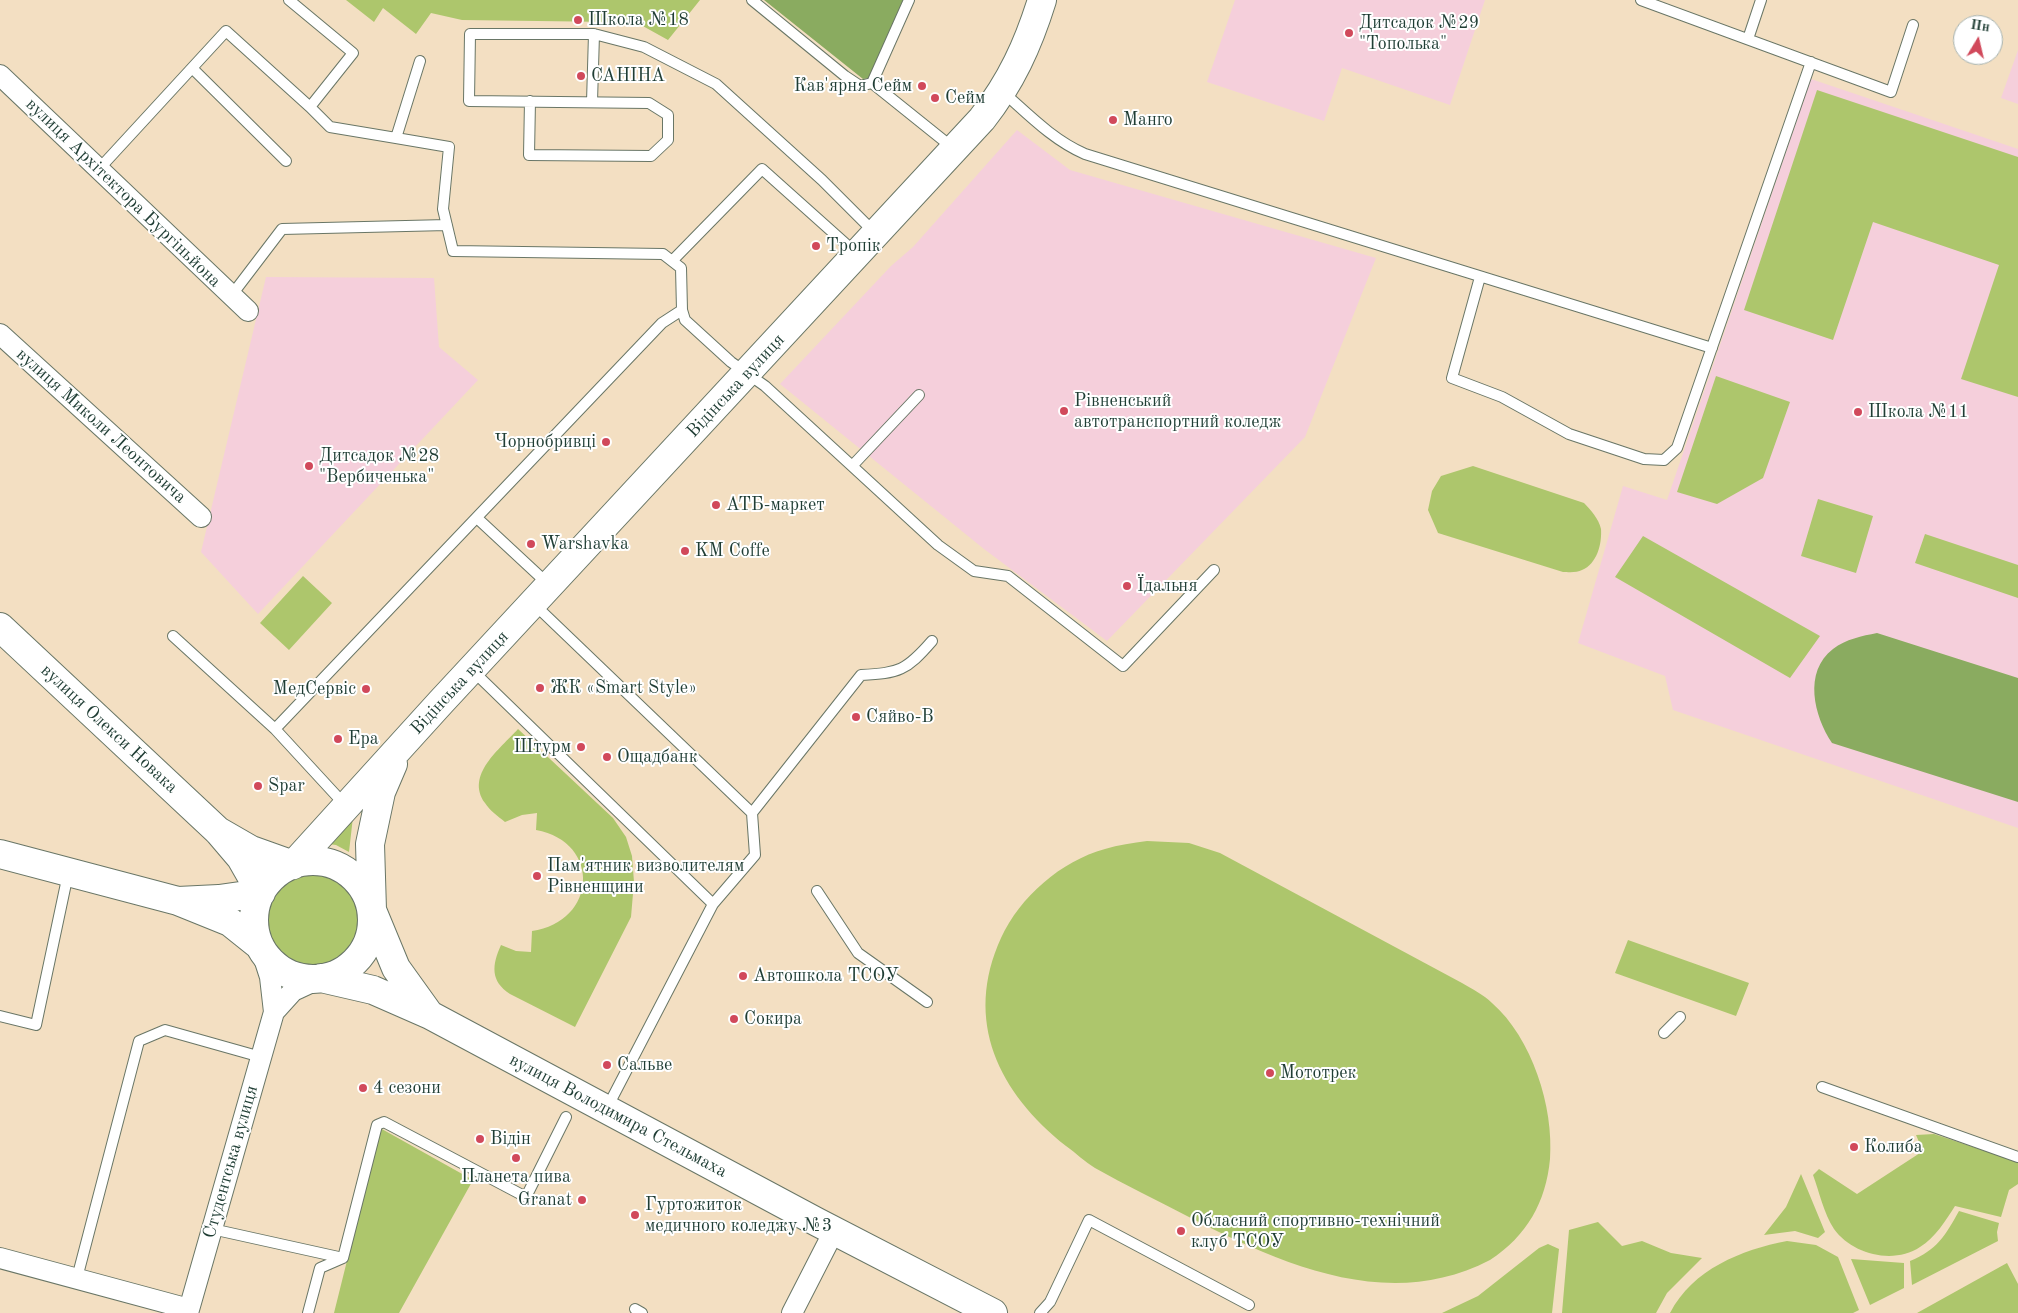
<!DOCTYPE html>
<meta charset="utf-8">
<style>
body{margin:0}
#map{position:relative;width:2018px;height:1313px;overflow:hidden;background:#f3dfc2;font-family:"Old Standard TT",serif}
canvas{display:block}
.north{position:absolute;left:1953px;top:15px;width:50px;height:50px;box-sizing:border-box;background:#fff;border:1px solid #a5b1ae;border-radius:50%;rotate:9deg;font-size:14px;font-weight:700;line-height:20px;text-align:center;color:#1f3d34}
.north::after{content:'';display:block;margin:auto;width:18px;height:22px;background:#d1495b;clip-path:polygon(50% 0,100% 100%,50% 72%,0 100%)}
</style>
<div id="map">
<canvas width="2018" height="1313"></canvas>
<div class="north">Пн</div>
</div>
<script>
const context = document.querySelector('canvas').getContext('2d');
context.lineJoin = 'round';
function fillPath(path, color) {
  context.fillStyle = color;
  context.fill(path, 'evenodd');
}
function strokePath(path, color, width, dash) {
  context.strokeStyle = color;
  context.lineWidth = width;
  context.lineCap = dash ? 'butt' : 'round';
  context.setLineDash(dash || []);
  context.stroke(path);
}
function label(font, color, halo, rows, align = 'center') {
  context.font = font + ' "Old Standard TT",serif';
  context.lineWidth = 4;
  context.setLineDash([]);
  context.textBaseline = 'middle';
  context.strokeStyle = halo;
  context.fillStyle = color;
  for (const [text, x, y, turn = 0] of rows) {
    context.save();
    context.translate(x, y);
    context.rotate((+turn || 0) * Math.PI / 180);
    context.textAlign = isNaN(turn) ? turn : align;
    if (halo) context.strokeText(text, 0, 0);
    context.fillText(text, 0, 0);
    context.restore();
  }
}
const built = new Path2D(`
 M 1235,0 L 1485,0 L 1450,105 L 1342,68 L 1324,121 L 1207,82 Z
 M 2018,50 L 2018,104 L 2001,98 Z
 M 1811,79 L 2018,149 L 2018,828 L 1673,710 L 1665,676 L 1578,643 L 1623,486 L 1667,500 Z
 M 1017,130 L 1070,170 L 1376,258 L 1305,437 L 1107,641 L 984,549 L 780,384 L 891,266 L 913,247 Z
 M 266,277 L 434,278 L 439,347 L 478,380 L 258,614 L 201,552 Z`);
const green = new Path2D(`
 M 346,0 L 700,0 L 668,40 L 641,25 L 613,22 L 462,20 L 431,13 L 416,34 L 383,8 L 374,22 Z
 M 1817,90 L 2018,157 L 2018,397 L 1961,379 L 1999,265 L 1873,222 L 1833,340 L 1744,310 Z
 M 1716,376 L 1790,402 L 1763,478 L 1717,504 L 1677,492 Z
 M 1473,466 L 1584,503 C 1590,509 1599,519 1601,529 C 1602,544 1597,564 1582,570 C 1577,573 1568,572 1563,572 L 1438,533 L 1428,510 L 1432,491 L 1441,476 Z
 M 1818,499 L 1873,516 L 1856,573 L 1801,556 Z
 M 1925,534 L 2018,565 L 2018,598 L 1915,563 Z
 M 1643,536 L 1820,636 L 1790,678 L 1615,577 Z
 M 303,576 L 332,603 L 289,650 L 260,623 Z
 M 518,729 L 613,818 L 626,837 L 632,856 L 634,882 L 631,917 L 575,1027 L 510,994 C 490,981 492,965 501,945 L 516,951 L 531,952 L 532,931 C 597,922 602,842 536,830 L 537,813 L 522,815 L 505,822 C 498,816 490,811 485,803 C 465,775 500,749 518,729 Z
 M 354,808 L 349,852 L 336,845 L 321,843 Z
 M 1147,841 L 1189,843 L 1220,853 L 1462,983 C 1472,989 1484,995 1492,1003 C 1532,1038 1554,1107 1550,1159 C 1546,1202 1527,1236 1490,1260 C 1388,1313 1281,1264 1187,1216 C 1157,1200 1125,1185 1095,1168 C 1085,1162 1076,1153 1066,1146 C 999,1093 963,1021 1001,938 C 1020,897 1061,861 1105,849 C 1118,845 1133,843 1147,841 Z
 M266 920a48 48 0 1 1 96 0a48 48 0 1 1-96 0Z
 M 1628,940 L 1749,983 L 1736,1016 L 1615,973 Z
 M 380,1128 L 473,1180 L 399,1313 L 334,1313 Z
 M 1934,1134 L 2018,1162 L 2018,1184 L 2009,1190 L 2001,1217 L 1955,1206 C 1946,1220 1935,1238 1920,1247 C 1893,1265 1852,1254 1834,1229 C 1824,1214 1819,1191 1813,1175 L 1819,1169 L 1857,1194 L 1923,1151 L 1916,1135 Z
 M 1801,1174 L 1825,1232 L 1818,1238 L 1795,1231 L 1764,1235 L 1786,1207 Z
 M 1959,1211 L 1999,1223 L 1997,1232 L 1998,1241 L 1912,1285 L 1910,1261 C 1937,1250 1945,1236 1959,1211 Z
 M 1598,1222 L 1622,1246 L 1642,1241 L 1671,1253 L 1702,1258 L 1667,1293 L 1656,1313 L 1562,1313 L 1569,1230 Z
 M 1787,1241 L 1816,1245 L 1838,1257 L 1859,1310 L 1853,1313 L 1670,1313 C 1693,1269 1741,1250 1787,1241 Z
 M 1548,1244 L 1559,1249 L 1552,1313 L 1442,1313 L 1478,1296 L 1539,1248 Z
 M 1851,1259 L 1904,1263 L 1904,1288 L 1870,1305 Z
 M 2007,1263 L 2018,1284 L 2018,1313 L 1917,1313 Z`);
const forest = new Path2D(`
 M 764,0 L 905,0 L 870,78 L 863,79 Z
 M 1877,633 L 2018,678 L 2018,802 L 1832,743 C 1814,716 1803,672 1833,649 C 1846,639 1862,636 1877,633 Z`);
const service = new Path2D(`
 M 752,0 L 845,76 L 860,86 L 872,83
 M 1641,0 L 1891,92 L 1913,25
 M 594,34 L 644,47 L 716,84 L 822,180 L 876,234
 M 1748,39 L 1761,0
 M 192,68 L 286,161
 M 872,83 L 953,148
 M 872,83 L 909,0
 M 1003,92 C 1029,115 1053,140 1085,154 L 1712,348
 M 530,101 L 529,155 L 651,156 L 668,140 L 668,115 L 649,103 L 469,101 L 470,34 L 594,34 L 592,102
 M 310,107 L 330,127 L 396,138 L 420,61
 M 99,169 L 226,31 L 310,107 L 353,53 L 289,0
 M 672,261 L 762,169 L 857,254
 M 1480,277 L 1452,378 L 1502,397 L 1569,434 L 1644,459 L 1664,460 L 1677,448 L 1811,62
 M 231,296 L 282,229 L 447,225
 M 682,310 L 685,320 L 731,362 L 765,386 L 938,545 L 974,571 L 1008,576 L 1123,666 L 1214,570
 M 853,465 L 919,395
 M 477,518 L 548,584
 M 534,604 L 752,813 L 861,675 C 899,673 906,671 932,641
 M 173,636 L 275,729 L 345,805
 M 472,670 L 713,904
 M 275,729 L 662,323 L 682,310 L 681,268 L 663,254 L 453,251 L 443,209 L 449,147 L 396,138
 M 817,891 L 858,953 L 927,1002
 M 0,1016 L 36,1025 L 68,874
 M 1664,1033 L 1680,1017
 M 1822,1087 L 2018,1157
 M 607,1108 L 713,904 L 755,855 L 752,813
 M 212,1229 L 343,1258
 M 77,1278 L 139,1041 L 165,1030 L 261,1057
 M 635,1309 L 642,1313
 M 308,1313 L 320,1268 L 343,1258 L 377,1125 L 384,1122 L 526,1197 L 566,1117
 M 1040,1313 L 1050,1302 L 1089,1220 L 1249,1305`);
const minor = new Path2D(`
 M 0,75 L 248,311
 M 0,334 L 201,517
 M 274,1012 L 293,991 L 321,978
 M 0,1258 L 189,1309
 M 188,1313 L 274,1012 L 270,977 L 260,946
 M 792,1313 L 834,1231`);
const secondary = new Path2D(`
 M 0,627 L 218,831 L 241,858 L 261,893 L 219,899 L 178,901
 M 393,764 L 381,792 L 370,844 L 372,910 L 396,968 L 429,1014
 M 218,831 L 251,850 L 293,865 L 441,702 L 982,119 C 1011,82 1028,45 1042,0
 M 0,854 L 178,901 L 230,922 L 260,946
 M254 920a59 59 0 1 1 118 0a59 59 0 1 1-118 0Z
 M 321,978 L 373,990 L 430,1015 L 817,1222 L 993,1313`);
const markers = [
 [578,20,5,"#d1495b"],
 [1349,33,5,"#d1495b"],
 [581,76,5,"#d1495b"],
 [922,86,5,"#d1495b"],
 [935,98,5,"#d1495b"],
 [1113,120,5,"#d1495b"],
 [816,246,5,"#d1495b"],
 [1064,411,5,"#d1495b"],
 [1858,412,5,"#d1495b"],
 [606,442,5,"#d1495b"],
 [309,466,5,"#d1495b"],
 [716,505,5,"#d1495b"],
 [531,544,5,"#d1495b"],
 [685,551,5,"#d1495b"],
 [1127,586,5,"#d1495b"],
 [540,688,5,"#d1495b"],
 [366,689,5,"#d1495b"],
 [856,717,5,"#d1495b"],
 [338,739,5,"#d1495b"],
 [581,747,5,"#d1495b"],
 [607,757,5,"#d1495b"],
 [258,786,5,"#d1495b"],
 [537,876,5,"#d1495b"],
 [743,976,5,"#d1495b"],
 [734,1019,5,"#d1495b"],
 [607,1065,5,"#d1495b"],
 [1270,1073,5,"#d1495b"],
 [363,1088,5,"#d1495b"],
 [480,1139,5,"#d1495b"],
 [1854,1147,5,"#d1495b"],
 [516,1158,5,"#d1495b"],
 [582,1200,5,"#d1495b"],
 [635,1215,5,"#d1495b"],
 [1181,1231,5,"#d1495b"]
];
const poiNames = [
 ["Школа №18",588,20],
 ["Дитсадок №29",1359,23],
 ["\"Тополька\"",1359,44],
 ["САНІНА",591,76],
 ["Кав'ярня Сейм",912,86,"right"],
 ["Сейм",945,98],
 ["Манго",1123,120],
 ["Тропік",826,246],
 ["Рівненський",1074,401],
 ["автотранспортний коледж",1074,422],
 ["Школа №11",1868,412],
 ["Чорнобривці",596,442,"right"],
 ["Дитсадок №28",319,456],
 ["\"Вербиченька\"",319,477],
 ["АТБ-маркет",726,505],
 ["Warshavka",541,544],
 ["KM Coffe",695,551],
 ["Їдальня",1137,586],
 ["ЖК «Smart Style»",550,688],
 ["МедСервіс",356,689,"right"],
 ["Сяйво-В",866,717],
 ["Ера",348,739],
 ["Штурм",571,747,"right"],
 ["Ощадбанк",617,757],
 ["Spar",268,786],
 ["Пам'ятник визволителям",547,866],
 ["Рівненщини",547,887],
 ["Автошкола ТСОУ",753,976],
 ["Сокира",744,1019],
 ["Сальве",617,1065],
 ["Мототрек",1280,1073],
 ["4 сезони",373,1088],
 ["Відін",490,1139],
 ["Колиба",1864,1147],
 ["Планета пива",516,1177,"center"],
 ["Granat",572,1200,"right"],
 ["Гуртожиток",645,1205],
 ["медичного коледжу №3",645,1226],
 ["Обласний спортивно-технічний",1191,1221],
 ["клуб ТСОУ",1191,1242]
];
const streetNames = [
 ["вулиця Архітектора Бургіньйона",123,193,44],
 ["Відінська вулиця",736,386,-47],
 ["вулиця Миколи Леонтовича",101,426,42],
 ["Відінська вулиця",460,683,-47],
 ["вулиця Олекси Новака",109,729,43],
 ["вулиця Володимира Стельмаха",618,1116,28],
 ["Студентська вулиця",231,1162,-74]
];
fillPath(built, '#f5cfdb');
fillPath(green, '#adc66c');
fillPath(forest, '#8aab60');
strokePath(service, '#697666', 12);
strokePath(minor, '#697666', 22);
strokePath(secondary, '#697666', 30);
strokePath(service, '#fff', 10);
strokePath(minor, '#fff', 20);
strokePath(secondary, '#fff', 28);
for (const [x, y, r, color] of markers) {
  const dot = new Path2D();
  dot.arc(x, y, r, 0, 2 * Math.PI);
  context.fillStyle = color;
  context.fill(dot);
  strokePath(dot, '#fff', 2);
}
label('18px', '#1f3d34', '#fff', poiNames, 'left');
label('18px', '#1f3d34', '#fff', streetNames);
</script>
